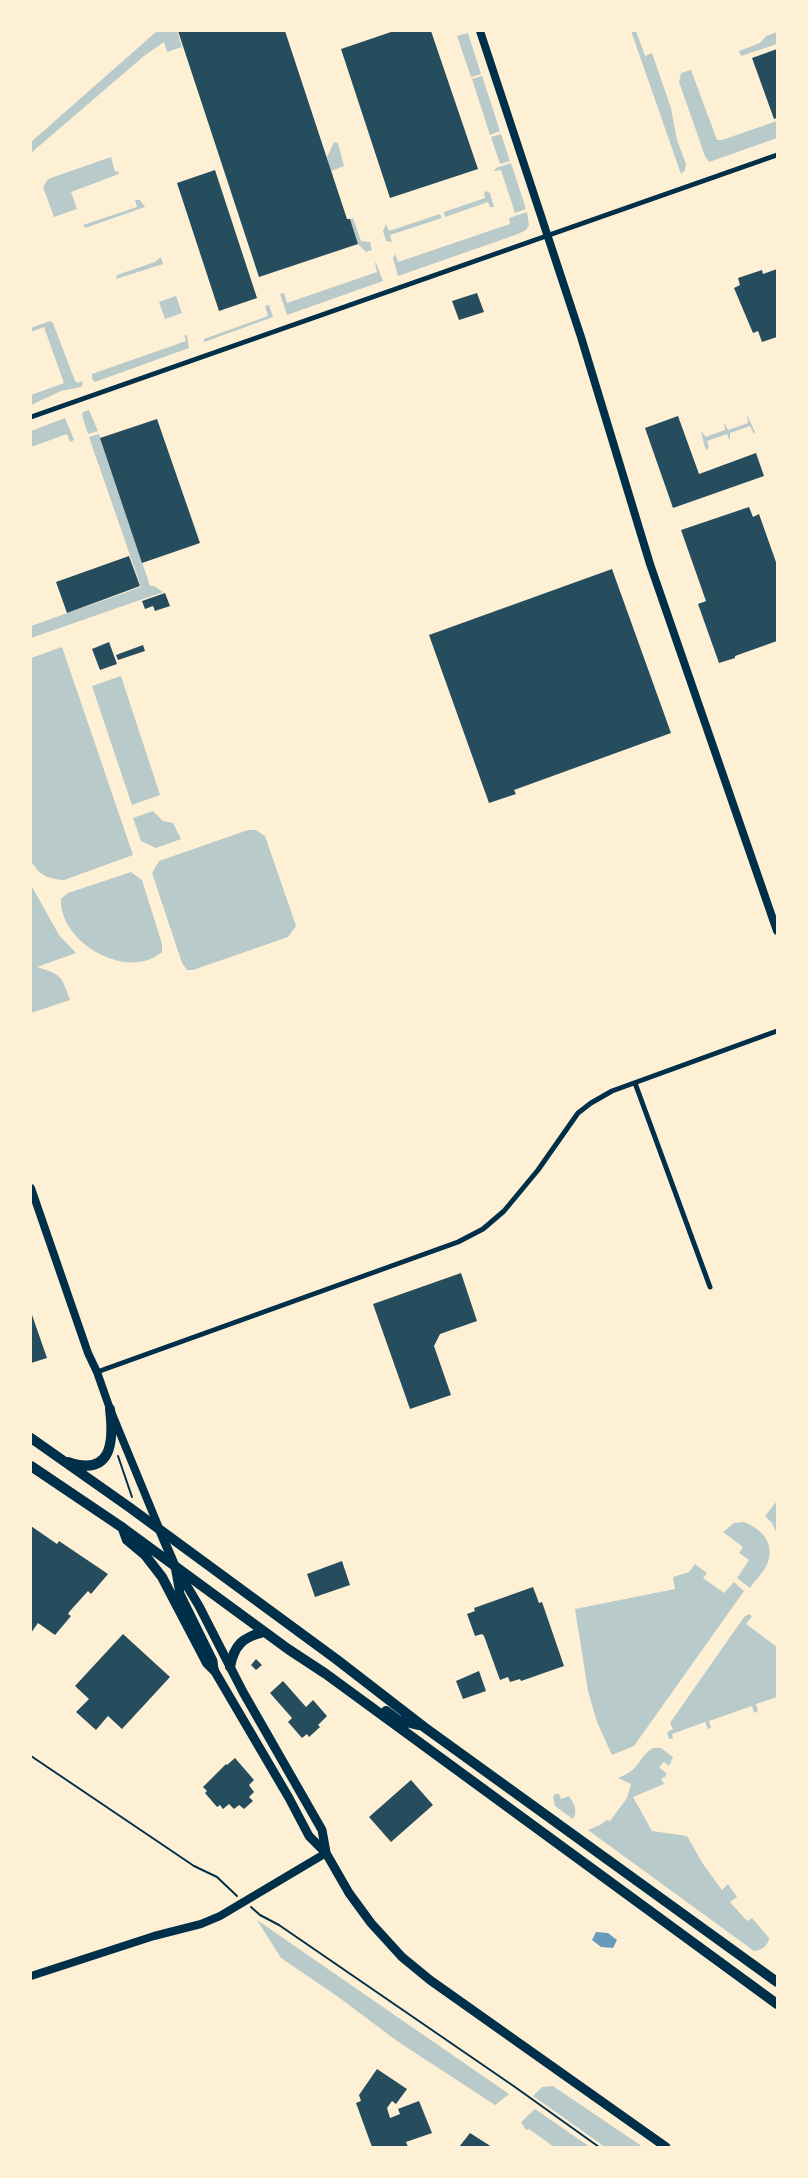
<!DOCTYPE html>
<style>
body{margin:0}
#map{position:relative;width:808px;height:2178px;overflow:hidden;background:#fdf0d5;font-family:"Archivo Narrow",sans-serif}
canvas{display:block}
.frame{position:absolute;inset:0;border:32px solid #fdf0d5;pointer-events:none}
</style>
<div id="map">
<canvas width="808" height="2178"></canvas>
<div class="frame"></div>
</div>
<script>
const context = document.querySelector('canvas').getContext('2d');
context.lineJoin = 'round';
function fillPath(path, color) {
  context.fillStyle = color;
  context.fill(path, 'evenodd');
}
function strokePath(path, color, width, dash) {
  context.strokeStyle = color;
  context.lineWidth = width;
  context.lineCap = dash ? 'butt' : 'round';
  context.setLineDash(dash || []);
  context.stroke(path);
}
const green = new Path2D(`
 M 157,31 L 177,31 L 182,47 L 167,52 L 164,42 L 144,56 L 31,153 L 31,142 Z
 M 631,31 L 636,31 L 645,56 L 652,53 L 671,108 L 677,140 L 686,164 L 685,170 L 681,174 Z
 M 777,32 L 777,44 L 741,56 L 739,51 L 760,43 L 766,36 Z
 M 468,33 L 481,74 L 471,77 L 457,36 Z
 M 691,70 L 717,140 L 722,140 L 777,121 L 777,138 L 709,162 L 705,156 L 679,82 L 681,73 Z
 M 482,76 L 500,131 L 490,135 L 472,79 Z
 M 501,134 L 510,161 L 500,164 L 491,137 Z
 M 334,142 L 338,143 L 344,166 L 331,171 L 327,157 Z
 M 111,157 L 115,172 L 118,171 L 119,174 L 71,192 L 77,209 L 54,217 L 43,187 L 48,179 Z
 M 511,163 L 526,209 L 515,213 L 501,170 L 494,171 L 496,168 Z
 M 486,191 L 490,193 L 494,207 L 490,207 L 488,202 L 445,217 L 444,212 L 485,198 L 484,194 Z
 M 135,200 L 140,200 L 145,207 L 85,228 L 83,225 L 137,207 Z
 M 527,212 L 529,225 L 526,230 L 518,234 L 398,276 L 393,258 L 395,254 L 398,262 L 510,224 L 509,218 Z
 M 440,214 L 442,218 L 390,235 L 392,242 L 386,241 L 383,231 L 386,224 L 389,231 Z
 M 353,218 L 361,241 L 370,242 L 372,250 L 366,252 L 358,244 L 350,219 Z
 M 161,257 L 163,264 L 116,279 L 117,275 L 155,262 Z
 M 375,263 L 376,263 L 383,281 L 287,315 L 280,294 L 284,293 L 287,303 L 377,272 Z
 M 176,296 L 182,313 L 165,319 L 159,302 Z
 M 269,305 L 273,317 L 204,342 L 204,339 L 268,316 L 265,306 Z
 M 50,321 L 53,323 L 75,381 L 78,383 L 82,381 L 83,384 L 81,387 L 61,391 L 31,405 L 31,395 L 64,383 L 44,327 L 31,332 L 31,328 Z
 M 184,335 L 187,336 L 189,348 L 95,382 L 92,379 L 92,374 L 186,341 Z
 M 89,410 L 98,431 L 88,434 L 82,415 L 83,412 Z
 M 747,415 L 755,432 L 754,434 L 750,426 L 730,433 L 730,441 L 727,434 L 707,441 L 709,447 L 707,450 L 705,448 L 701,431 L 706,437 L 725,430 L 724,423 L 728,430 L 748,423 Z
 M 65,418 L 74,440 L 70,442 L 67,434 L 31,447 L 31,431 Z
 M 99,434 L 150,586 L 154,586 L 163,592 L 31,638 L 31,626 L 141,587 L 89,437 Z
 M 62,647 L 133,855 L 64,880 C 48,879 39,875 31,861 L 31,658 Z
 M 121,676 L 160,795 L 132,805 L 92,686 Z
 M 153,811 L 163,821 L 173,823 L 181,839 L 156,848 L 141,841 L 133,818 Z
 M 248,830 L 256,830 L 265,836 L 296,926 L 288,937 L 193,970 L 187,970 L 182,963 L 152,873 L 159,861 Z
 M 131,872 L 142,880 L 162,944 L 162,952 C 127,982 59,942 61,899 L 68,893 Z
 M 31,885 L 59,935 L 76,953 L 37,967 C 62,975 61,975 70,1000 L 31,1013 Z
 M 777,1501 L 777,1534 L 772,1523 L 765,1516 Z
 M 744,1522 C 760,1528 775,1542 768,1562 C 765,1571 755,1580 750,1588 L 737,1578 L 749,1560 L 739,1553 L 743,1547 L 723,1532 L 734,1523 Z
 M 695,1564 L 707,1573 L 703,1578 L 724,1593 L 734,1582 L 744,1591 L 634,1746 L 612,1755 L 597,1722 L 588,1691 L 575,1609 L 675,1589 L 673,1577 L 689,1572 Z
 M 749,1614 L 752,1616 L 746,1624 L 777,1647 L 777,1697 L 756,1704 L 758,1711 L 754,1713 L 752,1706 L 709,1721 L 711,1728 L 708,1729 L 705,1722 L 672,1734 L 673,1739 L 669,1739 L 667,1732 L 673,1729 L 670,1723 L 744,1617 Z
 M 653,1748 L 661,1748 L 673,1757 L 669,1766 L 664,1762 L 659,1767 L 666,1773 L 666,1776 L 661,1779 L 664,1784 L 633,1797 L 652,1831 L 687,1836 L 703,1864 L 722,1890 L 728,1884 L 737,1897 L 730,1902 L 747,1921 L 752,1918 L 769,1938 C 768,1946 762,1950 754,1951 L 588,1830 L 600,1825 L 607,1820 L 610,1821 L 627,1798 L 631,1784 L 618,1778 C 642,1769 636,1759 653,1748 Z
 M 555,1794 L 559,1794 L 561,1799 L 569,1796 C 574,1803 578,1811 573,1819 L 555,1806 L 553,1797 Z
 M 257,1920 L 509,2094 L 495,2105 L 397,2041 L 337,1996 L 281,1958 Z
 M 553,2086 L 643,2147 L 605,2147 L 533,2096 L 542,2087 Z
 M 535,2109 L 590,2147 L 554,2147 L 529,2129 L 526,2130 L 521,2122 Z`);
const water = new Path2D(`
 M 596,1932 L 608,1933 L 617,1940 L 613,1948 L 601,1947 L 592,1940 Z`);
const building = new Path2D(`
 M 178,31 L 285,31 L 347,219 L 350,219 L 358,244 L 259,277 Z
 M 394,31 L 431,31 L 478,169 L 390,198 L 341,49 Z
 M 777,49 L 777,118 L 774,119 L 752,58 Z
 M 215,170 L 257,298 L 219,311 L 177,183 Z
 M 777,269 L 777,337 L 762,342 L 758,331 L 753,333 L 734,288 L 740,285 L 738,278 L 762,270 L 763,274 Z
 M 477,293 L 484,312 L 459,320 L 452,301 Z
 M 678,416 L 699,474 L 756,453 L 764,476 L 673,508 L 645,428 Z
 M 157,419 L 200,543 L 142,563 L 100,438 Z
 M 749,507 L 753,517 L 759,514 L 777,565 L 777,641 L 735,656 L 735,658 L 719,663 L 698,604 L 706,601 L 681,530 Z
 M 129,556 L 140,586 L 67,613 L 56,582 Z
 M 612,569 L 671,733 L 514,790 L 516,794 L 489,803 L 429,635 Z
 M 165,593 L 170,606 L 155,611 L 153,606 L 145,609 L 142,601 Z
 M 109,642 L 117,664 L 100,670 L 92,649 Z
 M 143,645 L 145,651 L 118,660 L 116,655 Z
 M 461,1273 L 477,1321 L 440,1334 L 434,1346 L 451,1395 L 410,1409 L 373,1304 Z
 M 31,1312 L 47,1358 L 31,1363 Z
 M 31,1526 L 57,1544 L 59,1541 L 108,1574 L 91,1594 L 88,1591 L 70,1611 L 68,1614 L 71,1616 L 55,1635 L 38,1623 L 31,1633 Z
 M 342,1561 L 350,1585 L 315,1597 L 307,1574 Z
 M 533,1587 L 539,1603 L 542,1602 L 564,1666 L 521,1681 L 520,1679 L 510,1682 L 508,1677 L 500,1680 L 484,1636 L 482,1634 L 475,1636 L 467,1614 L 475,1611 L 474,1608 Z
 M 123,1634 L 170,1677 L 122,1729 L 108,1716 L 96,1730 L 76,1712 L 89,1699 L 75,1686 Z
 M 256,1659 L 262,1665 L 256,1670 L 251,1665 Z
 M 479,1671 L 486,1691 L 463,1699 L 456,1681 Z
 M 283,1681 L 306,1707 L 313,1700 L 327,1716 L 318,1725 L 320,1727 L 309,1737 L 307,1734 L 302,1738 L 288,1722 L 292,1718 L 270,1693 Z
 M 235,1758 L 254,1780 L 249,1785 L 254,1792 L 249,1797 L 253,1801 L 244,1809 L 239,1805 L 234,1809 L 229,1804 L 223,1809 L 220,1805 L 217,1807 L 205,1793 L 207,1791 L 203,1787 L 226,1764 L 227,1765 Z
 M 411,1780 L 433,1805 L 391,1842 L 369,1817 Z
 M 377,2069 L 407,2089 L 396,2104 L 392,2101 L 387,2108 L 390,2118 L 400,2114 L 398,2109 L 419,2101 L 432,2133 L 406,2142 L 408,2147 L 372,2147 L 356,2103 L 361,2101 L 359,2095 Z
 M 470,2133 L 492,2147 L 459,2147 Z`);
const path = new Path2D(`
 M 118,1456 L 132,1497
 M 31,1756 L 194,1866 L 217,1877 L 237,1896
 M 251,1907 L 260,1915 L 279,1925 L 515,2087 L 599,2147`);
const minor = new Path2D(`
 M 31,417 L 777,155
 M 635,1083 L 710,1287
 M 97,1372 L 458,1242 L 483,1229 L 504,1211 L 538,1170 L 578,1113 L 591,1103 L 612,1091 L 777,1031`);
const tertiary = new Path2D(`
 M 480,31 L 581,337 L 650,564 L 777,931
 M 31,1188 L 88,1353 L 97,1372 L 110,1409 L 159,1528
 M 31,1976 L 154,1936 L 201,1924 L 220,1916 L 326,1853`);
const secondary = new Path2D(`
 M 160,1531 L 175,1566 L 199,1606 L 243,1692 L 322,1830 L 326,1852
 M 175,1566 L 180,1594 L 213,1661 L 214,1670 L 289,1798 L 309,1836 L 326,1853 L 349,1893 L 371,1923 L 402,1957 L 430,1980 L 666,2147`);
const primary = new Path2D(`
 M 31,1438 L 129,1507 L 336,1659 L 424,1727 L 777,1982
 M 68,1462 C 112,1477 114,1442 110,1409
 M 31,1466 L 123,1528 L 288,1649 L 326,1674 L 777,2004
 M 123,1529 L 127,1540 L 145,1555 L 162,1577 L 207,1663 L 214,1670
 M 230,1667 C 234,1645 243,1637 264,1632
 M 386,1711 L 398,1720 L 418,1725`);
fillPath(green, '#b9caca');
fillPath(water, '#669bbc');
fillPath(building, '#264d5e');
strokePath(path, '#003049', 2);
strokePath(minor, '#003049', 5);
strokePath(tertiary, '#003049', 8);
strokePath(secondary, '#003049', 9);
strokePath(primary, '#003049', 10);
</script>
